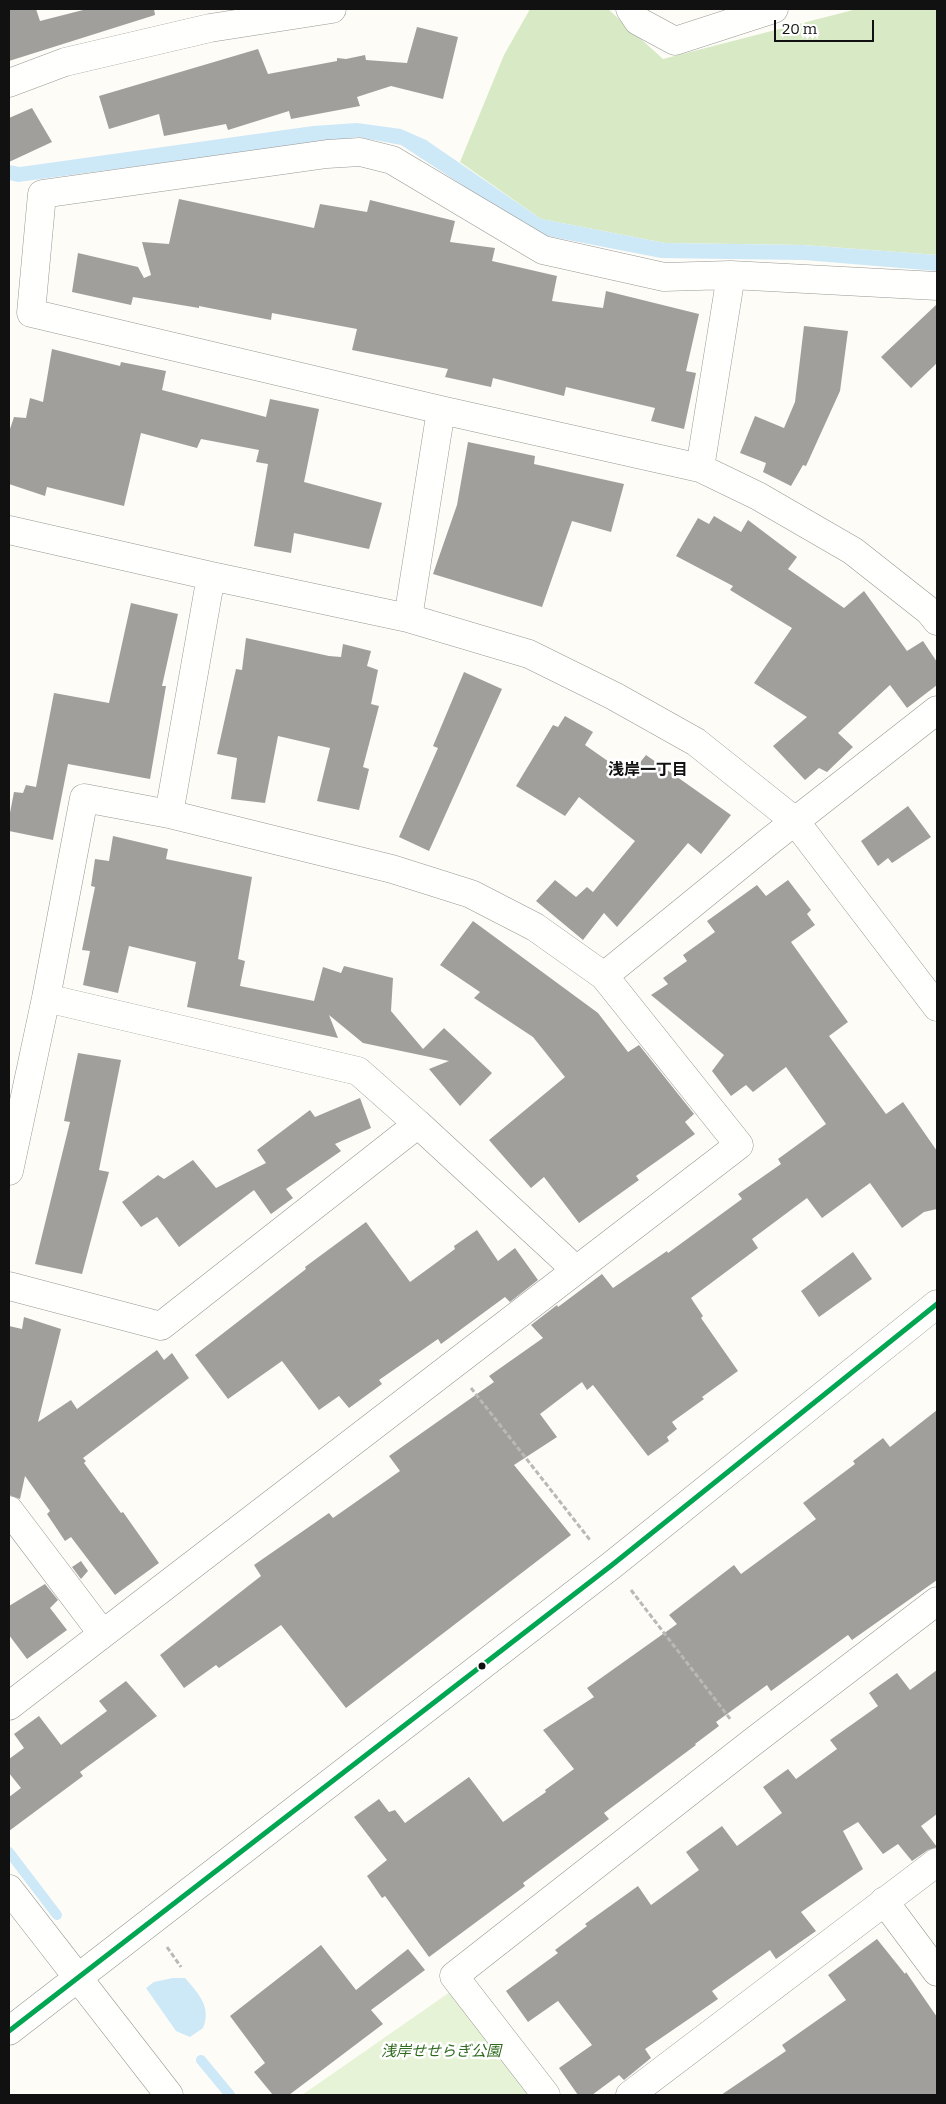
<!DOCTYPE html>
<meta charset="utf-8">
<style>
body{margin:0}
#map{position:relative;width:946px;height:2104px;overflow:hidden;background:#fdfcf7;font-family:Bitter,serif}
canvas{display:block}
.frame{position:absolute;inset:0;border:10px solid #111;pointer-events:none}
.scale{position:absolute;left:774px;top:20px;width:100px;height:22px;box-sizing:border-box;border:2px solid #111;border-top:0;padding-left:6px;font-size:15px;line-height:18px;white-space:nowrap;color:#111;-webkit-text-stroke:4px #fff;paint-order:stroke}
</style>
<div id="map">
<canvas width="946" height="2104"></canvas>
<div class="frame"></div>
<div class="scale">20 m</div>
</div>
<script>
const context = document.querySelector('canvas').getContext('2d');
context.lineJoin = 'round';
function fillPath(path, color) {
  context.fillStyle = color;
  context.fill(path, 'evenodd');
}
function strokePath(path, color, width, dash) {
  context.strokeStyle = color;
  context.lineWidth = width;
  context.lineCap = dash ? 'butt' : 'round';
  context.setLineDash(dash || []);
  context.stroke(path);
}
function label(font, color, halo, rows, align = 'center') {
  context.font = font + ' Bitter,"Noto Sans JP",serif';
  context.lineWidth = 5;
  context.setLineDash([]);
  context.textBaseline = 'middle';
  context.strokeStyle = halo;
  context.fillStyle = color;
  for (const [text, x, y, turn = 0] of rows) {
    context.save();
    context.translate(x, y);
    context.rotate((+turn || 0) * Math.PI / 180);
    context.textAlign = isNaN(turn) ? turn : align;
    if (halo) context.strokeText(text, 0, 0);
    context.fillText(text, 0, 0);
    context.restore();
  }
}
const green = new Path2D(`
 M 450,1992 L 529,2095 L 302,2095 Z`);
const forest = new Path2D(`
 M 530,9 L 608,9 L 663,59 L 857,9 L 937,9 L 937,255 L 803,245 L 665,243 L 541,219 L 460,162 L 504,55 Z`);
const water = new Path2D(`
 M 357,123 L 401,129 L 426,140 L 541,219 L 665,243 L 803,245 L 937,255 L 937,271 L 804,260 L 661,258 L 537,234 L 401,145 L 358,137 L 18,182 L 9,180 L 9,165 L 20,167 L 313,126 Z
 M 173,1978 L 185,1978 C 198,1993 212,2007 203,2028 L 190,2037 L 176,2031 L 146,1988 L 154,1982 Z`);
const stream = new Path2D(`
 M 9,1852 L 57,1915
 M 201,2060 L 230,2095`);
const building = new Path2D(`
 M 9,9 L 36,9 L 40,21 L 87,9 L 154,9 L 155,15 L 9,61 Z
 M 417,27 L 458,37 L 443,99 L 391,86 L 357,97 L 360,106 L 291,119 L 289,111 L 228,130 L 226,124 L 164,136 L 159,114 L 109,129 L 99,96 L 258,49 L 268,74 L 337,61 L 337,58 L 346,59 L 365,55 L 366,60 L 407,63 Z
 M 32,108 L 52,142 L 9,162 L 9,118 Z
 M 179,199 L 314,228 L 320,204 L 367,212 L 370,200 L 455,221 L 450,242 L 495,248 L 492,261 L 557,276 L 552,301 L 603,308 L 606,291 L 699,314 L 686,371 L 696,373 L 684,429 L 651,421 L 655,408 L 566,387 L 564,396 L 493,378 L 491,387 L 445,377 L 448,369 L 352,350 L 357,329 L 272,313 L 271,320 L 199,306 L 199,308 L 133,297 L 131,305 L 72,292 L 78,253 L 138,267 L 144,278 L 151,275 L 142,242 L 169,244 Z
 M 937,304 L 937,363 L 911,388 L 881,357 Z
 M 804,326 L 848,331 L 840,391 L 806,466 L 803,465 L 791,486 L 763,472 L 766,463 L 740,453 L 755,416 L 784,428 L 795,402 Z
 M 52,349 L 120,366 L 121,362 L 166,371 L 162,390 L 266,417 L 270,399 L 319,409 L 304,482 L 382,503 L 369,549 L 294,533 L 291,553 L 254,546 L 268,464 L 256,462 L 259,450 L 201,439 L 197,448 L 141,433 L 124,506 L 47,487 L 45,496 L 9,484 L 9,432 L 14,417 L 26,418 L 30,398 L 43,402 Z
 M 468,442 L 535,456 L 534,464 L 624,484 L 611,532 L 572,521 L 542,607 L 433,574 L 457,505 Z
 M 714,516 L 741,532 L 748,520 L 797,557 L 788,569 L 844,608 L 864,591 L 907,651 L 923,641 L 937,662 L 937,685 L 907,708 L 890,685 L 838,733 L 853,747 L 827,772 L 819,768 L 805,780 L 773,746 L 807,717 L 754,683 L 792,628 L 730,590 L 733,586 L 676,556 L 698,518 L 709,524 Z
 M 131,603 L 178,614 L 162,686 L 166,686 L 150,779 L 68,764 L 53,840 L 9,831 L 9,818 L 14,792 L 23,793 L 26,785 L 36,787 L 54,693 L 109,703 Z
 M 246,638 L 329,656 L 341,657 L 343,644 L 371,651 L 367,666 L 378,670 L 371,704 L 379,706 L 363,767 L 369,769 L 359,810 L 317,801 L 330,748 L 278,736 L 265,803 L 231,799 L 237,758 L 217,754 L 236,669 L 242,670 Z
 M 464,672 L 502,689 L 429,851 L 399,837 L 438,748 L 433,746 Z
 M 565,716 L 593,732 L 585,745 L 629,776 L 646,755 L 731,815 L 701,854 L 688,843 L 617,927 L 604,913 L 583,940 L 536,901 L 555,880 L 576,897 L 587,887 L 593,892 L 635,841 L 579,797 L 565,816 L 516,786 L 553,725 L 558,727 Z
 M 908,806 L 931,837 L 892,863 L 888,858 L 878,866 L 861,841 Z
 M 113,836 L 168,849 L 166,859 L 252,877 L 238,959 L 245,961 L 240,986 L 314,1001 L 323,967 L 341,973 L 344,966 L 393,978 L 391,1011 L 423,1049 L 444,1028 L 492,1073 L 460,1106 L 429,1069 L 449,1061 L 363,1043 L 329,1015 L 338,1038 L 187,1007 L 196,962 L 129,946 L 118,993 L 83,985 L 90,951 L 82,950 L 95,887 L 91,886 L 95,859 L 109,861 Z
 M 788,880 L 811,910 L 807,914 L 815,925 L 791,942 L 848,1022 L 829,1036 L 886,1114 L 903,1102 L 937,1151 L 937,1209 L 924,1212 L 902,1228 L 870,1183 L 822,1218 L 807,1198 L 752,1239 L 758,1248 L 691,1298 L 703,1316 L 701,1318 L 738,1371 L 702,1397 L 704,1399 L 672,1422 L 677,1429 L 667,1437 L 669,1441 L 648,1456 L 593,1385 L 587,1390 L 582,1382 L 540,1414 L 557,1437 L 514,1465 L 571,1535 L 346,1708 L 281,1625 L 219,1668 L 216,1665 L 184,1688 L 160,1655 L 261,1576 L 254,1565 L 329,1513 L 333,1518 L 400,1471 L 389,1456 L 494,1382 L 489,1376 L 543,1338 L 531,1325 L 557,1305 L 558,1307 L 602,1274 L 613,1288 L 667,1251 L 668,1253 L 742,1199 L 738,1194 L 781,1164 L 778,1159 L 826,1124 L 786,1067 L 753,1092 L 746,1085 L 731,1096 L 712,1071 L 724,1055 L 651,995 L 668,984 L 663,978 L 687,961 L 683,955 L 715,932 L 707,921 L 757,885 L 766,896 Z
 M 473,921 L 598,1013 L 628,1052 L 639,1045 L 694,1114 L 685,1122 L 695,1134 L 636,1176 L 639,1180 L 579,1223 L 544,1177 L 531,1188 L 489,1140 L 565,1077 L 533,1037 L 474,998 L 480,992 L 440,965 Z
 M 78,1053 L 121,1060 L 99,1170 L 109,1172 L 82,1274 L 35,1264 L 70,1122 L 64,1121 Z
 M 360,1098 L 371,1128 L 335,1144 L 341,1151 L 286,1189 L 293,1198 L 271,1214 L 254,1190 L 179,1247 L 157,1217 L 141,1227 L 122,1202 L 158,1175 L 164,1179 L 193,1160 L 216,1188 L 266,1163 L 257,1150 L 310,1110 L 315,1117 Z
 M 366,1222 L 410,1282 L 455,1249 L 454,1246 L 477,1230 L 498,1261 L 515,1248 L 538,1280 L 510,1302 L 505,1297 L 441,1344 L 438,1339 L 379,1380 L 382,1384 L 349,1408 L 339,1396 L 319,1410 L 282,1361 L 228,1399 L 195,1355 L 306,1269 L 305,1267 Z
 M 853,1252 L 872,1279 L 819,1317 L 801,1291 Z
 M 24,1317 L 61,1329 L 38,1422 L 71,1400 L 77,1409 L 157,1350 L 164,1360 L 172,1353 L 189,1378 L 83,1458 L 86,1461 L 84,1463 L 121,1513 L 123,1512 L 159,1563 L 115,1595 L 71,1537 L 65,1541 L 47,1514 L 50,1511 L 25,1476 L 20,1499 L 9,1495 L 9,1326 L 22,1329 Z
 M 937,1410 L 937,1580 L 852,1640 L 848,1635 L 771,1691 L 767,1685 L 716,1722 L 719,1726 L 695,1744 L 696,1745 L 604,1813 L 609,1819 L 523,1883 L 525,1886 L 429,1957 L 385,1896 L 382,1898 L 367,1876 L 387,1860 L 354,1817 L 379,1799 L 389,1812 L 395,1810 L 405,1823 L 469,1777 L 503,1822 L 546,1792 L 545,1790 L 574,1769 L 543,1730 L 594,1697 L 587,1688 L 677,1624 L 669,1615 L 734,1565 L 741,1574 L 816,1519 L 803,1503 L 855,1464 L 853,1461 L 883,1438 L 890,1447 Z
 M 81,1561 L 88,1571 L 81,1579 L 72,1567 Z
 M 45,1584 L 58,1600 L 50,1608 L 67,1630 L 27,1659 L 9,1635 L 9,1606 Z
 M 937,1670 L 937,1814 L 921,1826 L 937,1847 L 928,1850 L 912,1861 L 898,1844 L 883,1854 L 858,1822 L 843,1831 L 863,1869 L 801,1912 L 816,1931 L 776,1959 L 770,1950 L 712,1991 L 718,1999 L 645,2049 L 651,2058 L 624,2080 L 619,2075 L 592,2095 L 578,2095 L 559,2068 L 592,2045 L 558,2001 L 528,2022 L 506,1991 L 558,1953 L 555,1950 L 587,1926 L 585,1924 L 638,1886 L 651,1905 L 699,1870 L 686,1852 L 722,1826 L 737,1846 L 782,1813 L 763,1787 L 788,1769 L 796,1779 L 837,1749 L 830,1740 L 878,1706 L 869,1693 L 897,1673 L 910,1690 Z
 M 126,1681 L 157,1716 L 80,1772 L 83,1776 L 9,1831 L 9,1797 L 21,1788 L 9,1773 L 9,1759 L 24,1748 L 14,1734 L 39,1716 L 61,1745 L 107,1711 L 99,1701 Z
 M 877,1939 L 905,1974 L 906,1972 L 937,2017 L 937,2095 L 721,2095 L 786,2051 L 782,2045 L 846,2000 L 828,1975 Z
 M 321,1945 L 356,1990 L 408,1949 L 425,1970 L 371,2010 L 383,2024 L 289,2095 L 273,2095 L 254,2072 L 265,2063 L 230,2016 Z`);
const path = new Path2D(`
 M 471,1388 L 590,1540
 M 631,1590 L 731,1720
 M 167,1947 L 181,1967`);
const minor = new Path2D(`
 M 630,9 L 638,21 L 675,41 L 774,9
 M 9,83 L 65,62 L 210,28 L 332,9
 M 937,286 L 731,275 L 664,277 L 543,250 L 392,160 L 360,152 L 327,154 L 42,194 L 31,313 L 441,410 L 700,468 L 758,496 L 853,551 L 929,611 L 937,621
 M 700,468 L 731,275
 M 9,530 L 211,576 L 408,618 L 529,654 L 614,696 L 696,742 L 795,821 L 937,1007
 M 408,618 L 441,410
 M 169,814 L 211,576
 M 604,976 L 771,840 L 937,710
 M 46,998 L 358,1071 L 418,1124 L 576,1270
 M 9,1171 L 46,998 L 84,798 L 169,814 L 392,869 L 471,894 L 535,927 L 604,976 L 739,1145 L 9,1706
 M 9,1286 L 161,1326 L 418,1124
 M 9,1510 L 102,1633
 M 9,1889 L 169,2095
 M 884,1901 L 937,1972
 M 9,2031 L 612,1565 L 937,1304
 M 546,2095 L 454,1976 L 750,1744 L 937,1601
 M 630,2095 L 937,1862`);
const bus1 = new Path2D(`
 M 9,2031 L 612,1565 L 937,1304`);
const markers = [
 [482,1666,4.5,"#111"]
];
const parkNames = [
 ["浅岸せせらぎ公園",441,2052]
];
const neighbourhoodNames = [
 ["浅岸一丁目",648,771]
];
fillPath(green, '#e7f3d7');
fillPath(forest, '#d8eac5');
fillPath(water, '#cde8f7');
strokePath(stream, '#cde8f7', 10);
fillPath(building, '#a19f9c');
strokePath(minor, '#979795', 29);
strokePath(path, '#b9b9b8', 3, [5, 2.5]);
strokePath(minor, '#fffffe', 28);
strokePath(bus1, '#00a651', 5);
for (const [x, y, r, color] of markers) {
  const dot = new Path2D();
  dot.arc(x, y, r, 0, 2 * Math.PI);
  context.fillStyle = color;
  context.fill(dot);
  strokePath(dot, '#fff', 2);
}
label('italic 15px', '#2f6b1f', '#fff', parkNames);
label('bold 16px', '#111', '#fff', neighbourhoodNames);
</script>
